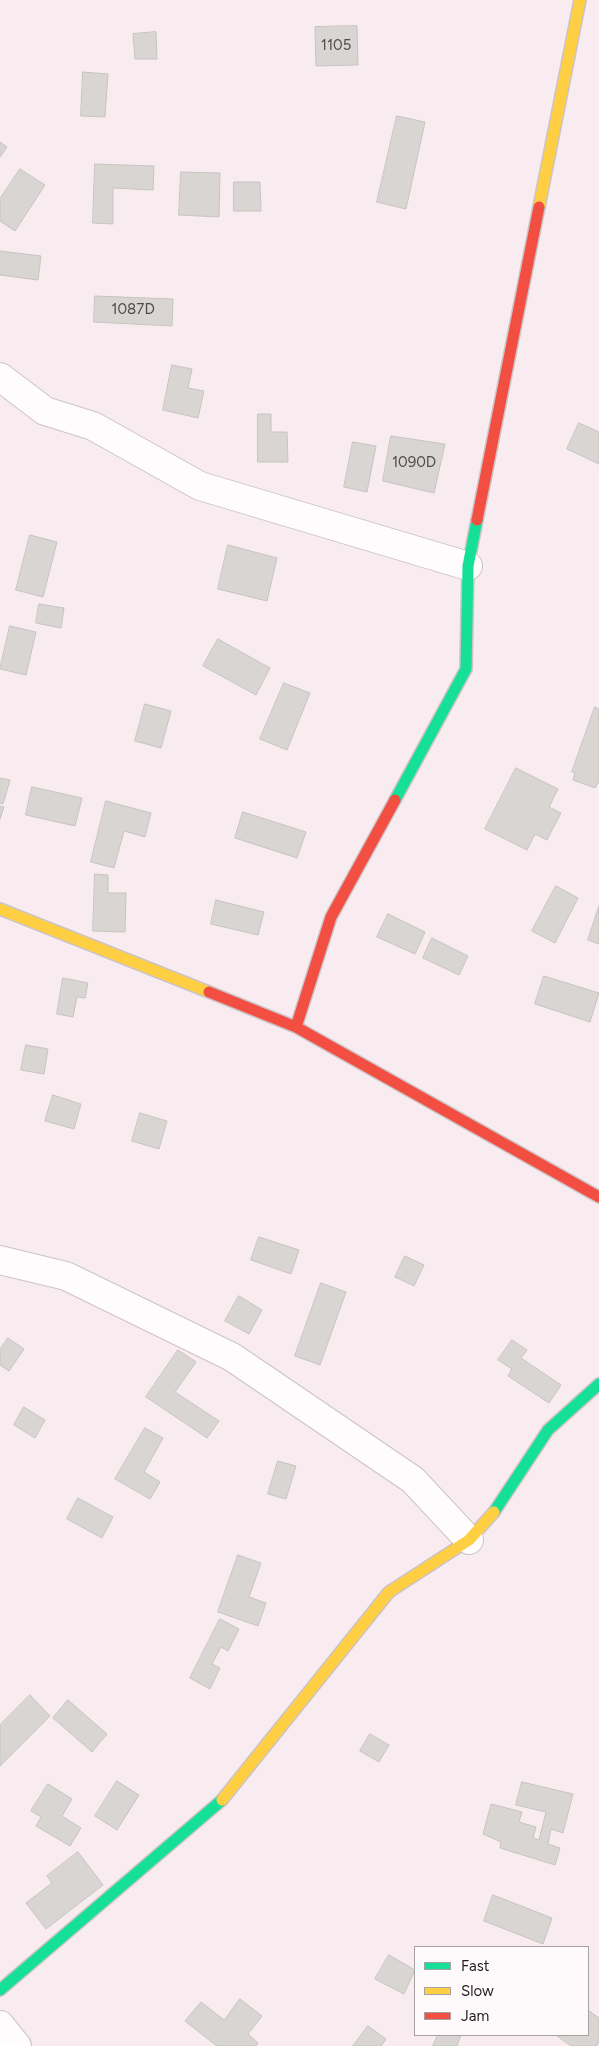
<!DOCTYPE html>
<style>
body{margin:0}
#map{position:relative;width:599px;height:2046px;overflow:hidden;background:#f8ecf0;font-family:Figtree,sans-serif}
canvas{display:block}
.legend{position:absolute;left:414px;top:1946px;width:175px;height:90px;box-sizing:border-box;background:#fef9fb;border:1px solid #a7a1a3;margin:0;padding:6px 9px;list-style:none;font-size:15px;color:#241c20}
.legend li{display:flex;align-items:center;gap:10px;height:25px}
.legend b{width:25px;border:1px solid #a7a1a3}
</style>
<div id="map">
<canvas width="599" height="2046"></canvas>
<ul class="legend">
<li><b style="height:6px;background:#16e098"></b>Fast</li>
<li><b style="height:6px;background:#ffcf43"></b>Slow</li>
<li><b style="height:6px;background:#f24e42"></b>Jam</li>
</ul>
</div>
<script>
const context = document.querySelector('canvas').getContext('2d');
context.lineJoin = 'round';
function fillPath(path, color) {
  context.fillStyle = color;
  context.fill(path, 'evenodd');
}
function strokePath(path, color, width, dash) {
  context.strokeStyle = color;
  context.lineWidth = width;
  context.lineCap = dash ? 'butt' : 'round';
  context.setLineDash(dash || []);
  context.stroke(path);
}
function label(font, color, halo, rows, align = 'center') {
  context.font = font + ' Figtree,sans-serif';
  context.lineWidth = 4.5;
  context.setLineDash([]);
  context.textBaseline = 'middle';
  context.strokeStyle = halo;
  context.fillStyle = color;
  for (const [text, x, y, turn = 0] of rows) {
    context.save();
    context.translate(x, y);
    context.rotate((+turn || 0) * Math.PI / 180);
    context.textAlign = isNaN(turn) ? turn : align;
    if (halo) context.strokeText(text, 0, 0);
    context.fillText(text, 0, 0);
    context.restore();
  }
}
const building = new Path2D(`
 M 357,26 L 358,65 L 316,66 L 315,27 Z
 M 156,32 L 157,59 L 135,59 L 133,34 Z
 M 83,72 L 108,74 L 105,117 L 81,116 Z
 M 397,116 L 425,122 L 406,209 L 377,202 Z
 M 0,142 L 7,147 L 0,157 Z
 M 95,164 L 154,166 L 153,190 L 113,188 L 113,224 L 93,223 Z
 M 20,169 L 45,185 L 15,231 L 0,221 L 0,199 Z
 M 181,172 L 220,173 L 219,217 L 179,215 Z
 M 234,182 L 260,182 L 261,211 L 234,211 Z
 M 0,251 L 41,256 L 38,280 L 0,275 Z
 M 95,296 L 173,299 L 172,326 L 94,322 Z
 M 172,365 L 192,369 L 188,388 L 204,391 L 198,418 L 163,410 Z
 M 258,414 L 271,414 L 271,432 L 287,432 L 288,462 L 258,462 Z
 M 579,423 L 599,432 L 599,464 L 567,449 Z
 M 391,436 L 445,444 L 434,493 L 383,481 Z
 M 353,442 L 376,446 L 367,492 L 344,487 Z
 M 30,535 L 57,542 L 43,597 L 16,590 Z
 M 228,545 L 277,558 L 267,601 L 218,589 Z
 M 39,604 L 64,608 L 61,628 L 36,623 Z
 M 10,626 L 36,632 L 26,675 L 0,669 Z
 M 218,639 L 270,668 L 256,695 L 203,666 Z
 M 284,683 L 310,693 L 287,750 L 260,739 Z
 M 145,704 L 171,711 L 161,748 L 135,741 Z
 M 595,707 L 599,709 L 599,781 L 595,788 L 573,780 L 575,772 L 572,772 Z
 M 516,768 L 558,789 L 549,807 L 561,813 L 547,840 L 535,834 L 527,850 L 485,829 Z
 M 0,778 L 10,780 L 3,804 L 0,803 Z
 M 32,787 L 82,798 L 75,826 L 26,815 Z
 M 106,801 L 151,813 L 145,837 L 124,831 L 114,868 L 91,862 Z
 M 0,806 L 4,807 L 0,819 Z
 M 243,812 L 306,832 L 297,858 L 235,838 Z
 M 95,874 L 108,875 L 108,893 L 126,893 L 125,932 L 93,931 Z
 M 556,886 L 578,898 L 555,943 L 532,931 Z
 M 216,900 L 264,912 L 258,935 L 211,924 Z
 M 599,906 L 599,944 L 588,940 Z
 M 388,914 L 425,932 L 415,954 L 377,937 Z
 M 432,938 L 468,956 L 459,975 L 423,958 Z
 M 544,976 L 599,993 L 590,1022 L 535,1004 Z
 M 63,978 L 88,983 L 85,998 L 77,997 L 73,1017 L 57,1014 Z
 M 26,1045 L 48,1049 L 44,1074 L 21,1070 Z
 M 53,1095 L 81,1104 L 74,1129 L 45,1121 Z
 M 140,1113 L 167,1121 L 159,1149 L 132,1141 Z
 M 259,1237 L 299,1250 L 291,1274 L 251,1260 Z
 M 405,1256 L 424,1265 L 414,1286 L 395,1277 Z
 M 321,1283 L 346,1292 L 320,1365 L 295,1356 Z
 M 239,1296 L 262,1310 L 249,1334 L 225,1321 Z
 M 8,1338 L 24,1349 L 9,1371 L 0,1365 L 0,1350 Z
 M 512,1340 L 527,1350 L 521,1358 L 561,1385 L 549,1403 L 508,1376 L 512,1369 L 498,1360 Z
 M 178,1350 L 196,1362 L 175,1392 L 219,1421 L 207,1438 L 146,1397 Z
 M 24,1407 L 45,1420 L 35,1438 L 14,1425 Z
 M 145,1428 L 163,1438 L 144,1472 L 160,1482 L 150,1499 L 115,1479 Z
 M 278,1461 L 296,1466 L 286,1499 L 268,1494 Z
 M 78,1498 L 113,1517 L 102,1538 L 67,1519 Z
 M 238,1555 L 261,1563 L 249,1597 L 266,1603 L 258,1626 L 218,1612 Z
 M 220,1619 L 239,1629 L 228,1651 L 221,1647 L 212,1664 L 220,1668 L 210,1689 L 190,1678 Z
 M 30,1695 L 50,1716 L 0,1766 L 0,1725 Z
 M 68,1700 L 107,1734 L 92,1752 L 53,1718 Z
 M 370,1734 L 389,1745 L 379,1762 L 360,1751 Z
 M 117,1781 L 139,1795 L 117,1830 L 95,1816 Z
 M 522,1782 L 573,1794 L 563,1833 L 551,1829 L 548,1844 L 560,1848 L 555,1865 L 500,1848 L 501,1842 L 483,1834 L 491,1804 L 522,1812 L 519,1822 L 536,1827 L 533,1838 L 539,1840 L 546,1812 L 516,1805 Z
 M 48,1784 L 72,1799 L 62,1816 L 81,1828 L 70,1846 L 36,1826 L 41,1817 L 31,1811 Z
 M 78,1852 L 103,1885 L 46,1929 L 26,1903 L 52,1883 L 47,1876 Z
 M 493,1895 L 552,1918 L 543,1944 L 484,1921 Z
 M 389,1955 L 415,1970 L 404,1994 L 375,1979 Z
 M 240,1999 L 262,2016 L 248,2034 L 258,2043 L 256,2046 L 217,2046 L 185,2021 L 201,2002 L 224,2020 Z
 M 588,2010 L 599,2018 L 599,2042 L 596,2046 L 571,2046 L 556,2035 L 588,2035 Z
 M 368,2026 L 386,2039 L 381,2046 L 353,2046 Z
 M 438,2035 L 461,2035 L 457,2046 L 433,2046 Z`);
const street = new Path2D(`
 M 0,377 L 45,411 L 93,426 L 200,486 L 468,566
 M 0,1260 L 66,1276 L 232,1357 L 413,1480 L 469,1540
 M 0,2025 L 17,2046`);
const fast = new Path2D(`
 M 395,800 L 466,669 L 468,566 L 477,520
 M 494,1512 L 548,1430 L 599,1384
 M 0,1990 L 222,1800`);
const slow = new Path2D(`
 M 539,207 L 580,0
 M 0,909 L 209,992
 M 222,1800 L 389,1592 L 469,1540 L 494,1512`);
const jam = new Path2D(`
 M 477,520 L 539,207
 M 209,992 L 296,1027 L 599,1197
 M 296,1027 L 331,917 L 395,800`);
const numberNames = [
 ["1105",336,46],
 ["1087D",133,310],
 ["1090D",414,463]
];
fillPath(building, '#d9d5d3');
strokePath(building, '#c6c3c1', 1);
strokePath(street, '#cdc3c6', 30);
strokePath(fast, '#cdc3c6', 14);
strokePath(slow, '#cdc3c6', 14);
strokePath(jam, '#cdc3c6', 14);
strokePath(street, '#fefcfd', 28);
strokePath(fast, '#16e098', 11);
strokePath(slow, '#ffcf43', 11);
strokePath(jam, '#f24e42', 11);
label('15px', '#514a4d', null, numberNames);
</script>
